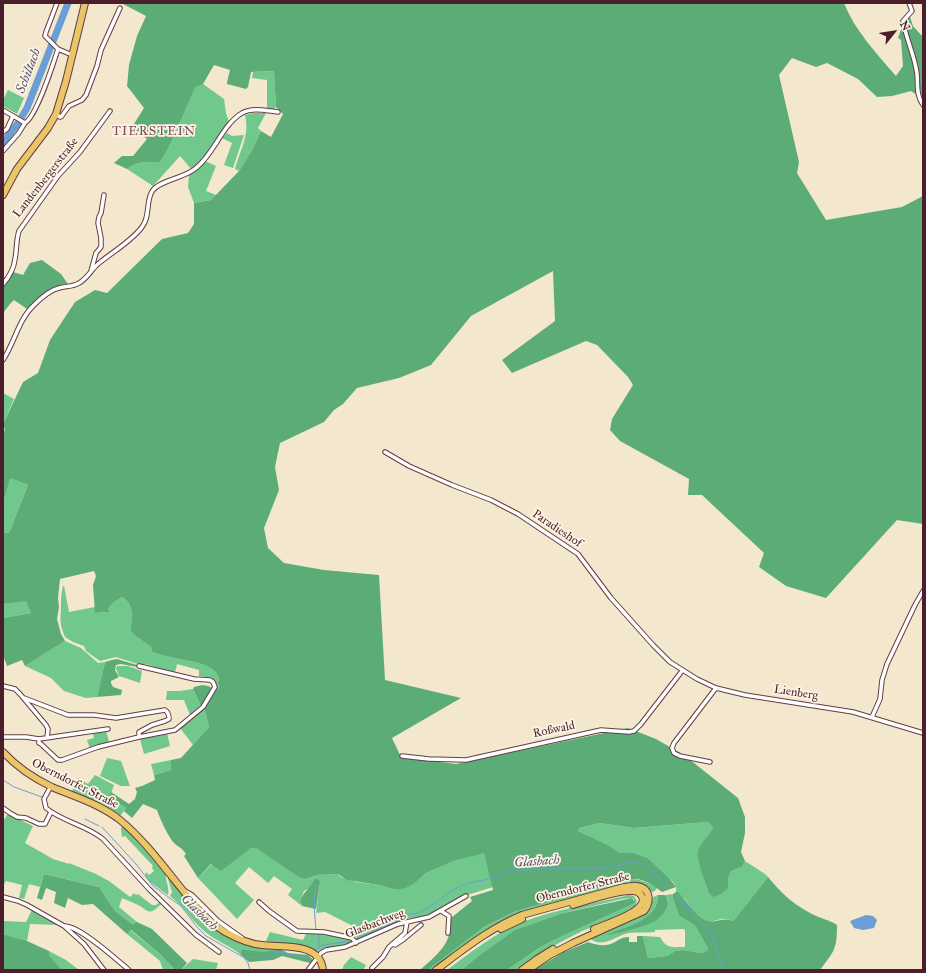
<!DOCTYPE html>
<meta charset="utf-8">
<style>
body{margin:0}
#map{position:relative;width:926px;height:973px;overflow:hidden;background:#f3e8cd;font-family:"IM FELL Great Primer",serif}
canvas{display:block}
.frame{position:absolute;inset:0;border:4px solid #4a1f2b;pointer-events:none}
.north{position:absolute;left:874px;top:12px;width:40px;height:40px;-webkit-text-stroke:3px #fcf5e5;paint-order:stroke;rotate:60deg;font-size:11px;font-weight:700;line-height:16px;text-align:center;color:#4a1f2b}
.north::after{content:'';display:block;margin:auto;width:14px;height:18px;background:#4a1f2b;clip-path:polygon(50% 0,100% 100%,50% 72%,0 100%)}
</style>
<div id="map">
<canvas width="926" height="973"></canvas>
<div class="frame"></div>
<div class="north">N</div>
</div>
<script>
const context = document.querySelector('canvas').getContext('2d');
context.lineJoin = 'round';
function fillPath(path, color) {
  context.fillStyle = color;
  context.fill(path, 'evenodd');
}
function strokePath(path, color, width, dash) {
  context.strokeStyle = color;
  context.lineWidth = width;
  context.lineCap = dash ? 'butt' : 'round';
  context.setLineDash(dash || []);
  context.stroke(path);
}
function label(font, color, halo, rows, align = 'center') {
  context.font = font + ' "IM FELL Great Primer",serif';
  context.lineWidth = 3.5;
  context.setLineDash([]);
  context.textBaseline = 'middle';
  context.strokeStyle = halo;
  context.fillStyle = color;
  for (const [text, x, y, turn = 0] of rows) {
    context.save();
    context.translate(x, y);
    context.rotate((+turn || 0) * Math.PI / 180);
    context.textAlign = isNaN(turn) ? turn : align;
    if (halo) context.strokeText(text, 0, 0);
    context.fillText(text, 0, 0);
    context.restore();
  }
}
const green = new Path2D(`
 M 274,71 L 276,107 L 274,109 L 267,110 L 267,80 L 252,78 L 253,72 Z
 M 203,84 L 224,99 L 226,113 L 229,122 L 203,160 L 192,170 L 180,156 L 153,186 L 127,169 C 136,161 148,162 160,162 L 195,88 Z
 M 8,90 L 24,98 L 17,114 L 3,106 L 3,100 Z
 M 253,113 L 266,113 L 258,128 L 261,131 L 252,150 L 239,171 L 235,169 C 240,150 250,136 245,115 Z
 M 227,133 L 232,136 L 244,135 L 233,168 L 224,165 L 232,143 L 222,138 Z
 M 205,161 L 216,166 L 206,191 L 216,195 L 211,200 L 194,203 L 188,187 L 189,175 Z
 M 3,393 L 14,399 L 3,424 Z
 M 3,475 L 28,485 L 9,533 L 3,533 Z
 M 63,586 L 64,586 L 69,612 L 95,607 L 95,613 L 108,612 L 108,609 L 113,603 L 122,597 C 136,607 135,622 137,637 L 151,647 L 152,652 C 158,654 164,656 170,657 C 184,661 216,662 219,679 L 218,682 L 219,689 L 216,689 L 216,683 C 211,678 206,677 199,676 L 199,670 L 177,664 L 175,673 L 154,669 L 153,666 L 145,664 L 144,666 L 116,657 L 100,661 L 86,651 L 84,646 L 73,642 L 65,637 C 60,625 60,621 61,609 C 61,600 61,595 63,586 Z
 M 26,600 L 31,613 L 3,618 L 3,604 Z
 M 65,641 L 81,648 L 98,663 L 105,662 L 97,697 L 86,698 L 64,691 L 51,678 L 25,666 Z
 M 117,666 L 128,666 L 142,671 L 140,683 L 119,676 L 116,669 Z
 M 193,689 L 201,706 L 190,715 L 184,700 L 166,700 L 167,691 L 180,691 Z
 M 204,707 L 209,727 L 193,745 L 180,728 Z
 M 106,730 L 109,742 L 90,749 L 87,740 L 94,738 L 93,734 Z
 M 167,733 L 170,746 L 144,754 L 140,739 Z
 M 107,758 L 121,761 L 130,786 L 121,786 L 100,776 Z
 M 171,760 L 171,770 L 154,775 L 151,764 Z
 M 95,775 L 114,785 L 110,796 L 126,808 L 120,816 L 104,806 L 72,791 L 78,778 L 88,784 Z
 M 8,814 L 33,826 L 25,843 L 53,859 L 69,864 L 69,863 L 96,874 L 109,881 L 130,897 L 134,893 L 136,895 L 138,894 L 152,905 L 156,905 L 160,902 L 161,904 C 148,918 148,909 136,904 C 131,902 127,900 122,898 L 119,907 L 137,922 L 132,924 L 115,911 L 99,887 L 44,874 L 40,887 L 29,884 L 24,899 L 19,898 L 22,885 L 6,881 L 3,886 L 3,821 Z
 M 708,822 L 713,827 L 710,835 L 700,846 L 728,888 L 728,879 L 731,871 L 742,867 L 745,861 L 765,874 L 768,877 L 733,921 C 730,920 725,918 721,919 C 715,921 709,923 703,919 C 692,912 687,898 676,892 L 676,887 L 673,882 L 648,858 L 634,853 L 620,853 L 578,831 L 580,828 L 599,823 L 634,828 Z
 M 122,826 L 133,836 L 166,874 C 165,881 170,888 168,895 L 151,883 L 145,876 L 146,872 L 149,875 L 154,871 L 152,868 L 153,866 L 125,836 L 122,837 L 121,828 Z
 M 251,848 L 256,848 L 306,879 L 317,875 L 338,874 L 341,877 L 356,882 L 379,885 L 397,890 L 414,884 L 426,873 L 454,861 L 484,852 L 493,887 L 461,897 L 430,914 L 422,917 L 409,918 L 358,941 L 356,937 L 355,927 L 325,912 L 316,913 L 320,882 L 314,879 L 311,887 L 304,891 L 300,901 L 302,906 L 288,895 L 292,889 L 274,876 L 268,883 L 249,867 L 235,883 L 254,900 L 237,919 L 198,878 L 212,864 L 246,851 Z
 M 168,876 C 186,896 212,930 235,941 C 248,946 262,947 275,950 C 266,955 252,950 242,949 L 240,954 C 228,945 214,940 203,930 C 190,919 185,907 170,896 L 172,892 L 168,879 Z
 M 633,879 L 640,880 L 657,887 L 656,890 L 651,893 C 648,887 643,883 636,883 L 539,907 L 470,942 L 432,970 L 428,970 L 484,927 L 514,912 L 530,907 Z
 M 673,894 L 673,899 L 679,916 L 693,923 L 696,927 L 708,949 L 708,951 L 702,953 L 683,950 L 675,951 L 667,956 L 648,958 L 643,936 L 660,937 C 667,949 671,947 685,947 L 685,930 L 683,929 L 655,930 L 655,932 C 646,933 638,932 629,933 C 617,935 601,950 590,938 L 645,914 L 651,907 L 653,897 L 658,895 C 659,919 626,927 607,934 L 633,928 L 668,901 L 665,895 Z
 M 629,895 L 634,896 L 637,901 L 635,906 L 628,910 L 629,912 L 582,931 L 559,943 L 540,954 L 517,970 L 507,970 L 539,948 L 554,940 L 633,904 L 634,899 L 632,898 L 622,899 L 559,914 L 523,927 L 511,933 L 481,954 L 461,970 L 447,970 C 471,952 495,933 522,922 C 554,910 595,903 629,895 Z
 M 32,910 L 59,925 L 30,924 L 27,941 L 3,934 L 3,921 L 26,922 Z
 M 130,930 L 160,954 L 175,970 L 163,970 L 160,961 L 127,934 Z
 M 270,932 L 303,940 L 306,934 L 323,933 L 351,939 L 353,942 C 341,947 329,946 318,951 C 300,942 284,945 266,941 Z
 M 49,951 L 66,960 L 79,970 L 62,970 L 50,956 Z
 M 351,957 L 366,965 L 363,970 L 342,970 L 344,965 Z
 M 193,959 L 218,963 L 216,970 L 181,970 Z`);
const forest = new Path2D(`
 M 121,3 L 844,3 C 855,31 877,54 896,76 L 903,66 L 901,40 L 898,38 L 904,21 L 910,17 L 913,26 L 923,37 L 923,102 L 920,97 L 911,91 L 892,96 L 877,97 L 858,79 L 827,63 L 816,67 L 792,58 L 779,75 L 799,162 L 797,173 L 826,220 L 902,207 L 923,196 L 923,524 L 897,520 L 826,598 L 786,586 L 759,567 L 764,553 L 702,495 L 688,495 L 689,479 L 620,441 L 610,430 L 612,419 L 633,385 L 628,377 L 597,345 L 586,341 L 512,373 L 502,360 L 555,321 L 553,271 L 471,316 L 431,365 L 399,378 L 357,388 L 343,404 L 334,410 L 324,422 L 280,443 L 275,467 L 279,490 L 264,528 L 268,548 L 284,563 L 324,570 L 379,575 L 385,680 L 461,698 L 392,738 L 401,757 L 456,764 L 628,728 L 656,739 L 684,755 L 738,798 L 745,817 L 745,833 L 741,852 L 745,861 L 742,867 L 731,871 L 728,879 L 728,888 L 721,894 L 713,897 L 709,893 C 706,882 694,857 699,848 C 703,840 709,837 713,827 L 708,822 L 634,828 L 599,823 L 580,828 L 578,831 L 607,845 L 620,853 L 634,853 L 648,858 L 669,878 L 676,887 L 662,892 C 655,886 643,878 633,879 L 530,907 L 514,912 L 484,927 L 428,970 L 420,970 C 438,954 452,944 451,918 L 472,901 L 470,897 L 493,890 L 484,853 L 454,861 L 426,873 L 414,884 L 405,888 L 397,890 L 379,885 L 347,880 L 338,874 L 317,875 L 306,879 L 299,877 L 256,848 L 251,848 L 221,871 L 211,864 L 198,878 L 184,856 L 186,854 C 182,848 180,848 175,844 C 168,837 160,819 157,810 L 143,804 L 132,818 L 124,811 L 126,808 L 109,796 L 111,792 L 129,804 L 135,799 L 137,792 L 135,788 L 142,786 L 155,780 L 154,775 L 171,770 L 171,760 L 181,758 L 209,727 L 204,707 L 216,689 L 219,689 L 218,682 L 219,679 C 216,662 184,661 170,657 C 164,656 158,654 152,652 L 151,647 L 137,637 L 131,631 C 132,616 136,607 122,597 L 113,603 L 108,609 L 109,612 L 95,613 L 93,585 L 96,576 L 94,571 L 60,579 L 58,598 L 59,607 L 57,619 L 61,634 L 65,641 L 25,666 L 22,660 L 7,666 L 3,655 L 3,618 L 31,613 L 26,601 L 3,604 L 3,533 L 9,533 L 28,485 L 10,478 L 5,496 L 3,499 L 3,433 L 5,430 L 3,424 L 23,382 L 38,373 L 50,340 L 75,302 L 95,290 L 107,293 L 162,239 L 188,233 L 194,224 L 194,203 L 211,200 L 239,171 L 252,150 L 261,131 L 271,137 L 283,114 L 276,107 L 274,71 L 251,72 L 248,87 L 246,89 L 227,84 L 227,82 L 230,70 L 214,65 L 203,84 L 195,88 L 168,148 L 160,162 C 148,162 136,161 127,169 L 114,163 L 122,156 L 133,156 L 147,139 L 132,127 L 144,108 L 127,86 L 129,65 L 137,36 L 146,16 Z
 M 42,260 L 61,274 L 68,284 L 49,291 L 27,309 L 14,300 L 10,304 L 3,313 L 3,281 L 6,282 L 13,272 L 23,275 L 30,263 Z
 M 117,659 L 137,665 L 137,667 L 121,664 L 116,665 L 115,670 L 119,677 L 111,681 L 111,683 L 113,687 L 122,690 L 121,695 L 97,697 L 105,662 L 112,660 Z
 M 202,685 L 208,686 L 212,688 L 211,692 L 201,706 L 193,689 L 194,687 Z
 M 44,874 L 99,887 L 115,911 L 132,924 L 137,922 L 152,929 L 187,963 L 181,970 L 175,970 L 160,954 L 131,930 L 127,934 L 93,904 L 82,905 L 68,898 L 65,908 L 54,903 L 56,892 L 46,888 L 42,900 L 37,898 Z
 M 768,877 C 783,895 793,904 814,915 C 822,919 830,920 837,925 C 837,950 834,951 820,970 L 534,970 L 564,952 L 588,942 C 596,945 605,947 613,943 C 619,940 622,937 629,937 L 629,942 L 637,942 L 637,936 L 643,936 L 648,958 L 667,956 L 675,951 L 683,950 L 702,953 L 707,951 L 708,949 L 696,927 L 692,923 L 679,916 L 673,899 L 673,894 L 676,892 L 678,892 C 686,900 698,919 708,921 C 718,923 721,917 733,921 Z
 M 314,879 L 318,879 L 320,882 L 316,909 L 302,906 L 300,901 C 303,892 311,888 314,879 Z
 M 658,895 L 665,895 C 672,904 663,916 655,921 C 646,926 617,934 607,935 L 607,934 C 626,927 659,919 658,895 Z
 M 632,898 L 635,902 L 633,904 L 554,940 L 539,948 L 507,970 L 461,970 L 481,954 L 515,930 L 559,914 Z
 M 3,934 L 27,941 L 49,951 L 50,956 L 62,970 L 3,970 Z
 M 242,949 L 264,952 L 280,949 L 288,953 L 308,955 L 313,960 L 310,963 L 282,956 L 273,960 L 249,962 L 240,954 Z`);
const water = new Path2D(`
 M 866,915 L 873,916 L 877,920 L 874,928 L 863,930 L 854,928 L 850,921 Z`);
const stream = new Path2D(`
 M 3,780 L 14,787 L 42,797
 M 85,819 L 99,826
 M 102,827 L 136,864 L 153,886 L 181,906 L 197,927 L 206,936 L 243,957 L 262,958 L 269,956 L 277,952 L 282,952 L 305,958 L 309,957
 M 676,895 L 712,934 L 721,961 L 722,970
 M 409,915 C 430,912 441,895 459,887 C 475,879 495,881 508,871 C 511,871 513,870 515,870 C 524,869 525,872 533,868 L 608,868 L 632,862 L 639,862 L 645,866 L 667,885
 M 316,930 L 314,906 L 316,884
 M 356,939 L 404,918
 M 319,948 L 319,934
 M 316,949 L 323,945 L 352,941
 M 244,958 L 248,963 L 250,970`);
const river = new Path2D(`
 M 3,143 L 18,123 L 27,108 L 68,3`);
const street = new Path2D(`
 M 57,3 L 46,32 L 45,36 L 58,49 L 72,55
 M 909,3 L 912,11 L 903,21 C 906,39 915,56 917,74 C 918,85 916,95 923,105
 M 3,110 L 25,123
 M 56,114 L 60,117 L 61,117 L 69,106 L 82,100 L 86,95 L 97,66 L 101,50 L 120,8
 M 3,132 L 7,129 L 13,116
 M 3,151 L 18,134 L 25,123 C 37,116 53,64 58,49
 M 91,271 L 96,253 L 101,247 L 101,238 L 98,223 L 99,217 L 101,213 L 104,195
 M 3,284 C 9,277 14,268 15,259 C 17,249 16,240 19,231 L 58,176 L 80,152 L 110,111
 M 3,360 C 15,342 18,320 34,305 C 41,298 50,290 59,288 C 66,286 73,287 79,283 C 87,279 91,270 98,264 C 112,252 131,242 142,227 C 151,216 145,200 153,190 C 161,180 185,178 196,168 C 214,154 222,125 242,113 C 253,107 267,111 278,112
 M 385,452 L 409,466 L 452,485 L 491,500 L 518,514 L 578,554 L 611,598 L 653,645 L 670,662 L 697,679 L 716,688 L 745,695 L 853,712 L 923,733
 M 3,686 L 15,689 L 20,694 L 46,725 L 48,729 L 47,738
 M 24,698 L 68,715 L 94,715 L 116,718 L 165,710 C 168,712 169,715 169,719 L 165,721 L 152,725 L 139,732 L 139,737 L 98,747 L 62,760 L 58,760 L 41,744 L 39,743 L 39,739
 M 872,717 L 880,699 L 882,680 L 887,664 L 915,605 L 923,591
 M 3,737 L 26,737 L 39,739 L 108,729
 M 139,737 L 175,730 L 203,707 L 215,687 L 213,682 L 210,680 L 194,679 L 139,666
 M 402,756 L 429,759 L 466,760 L 601,730 L 629,732 L 634,731 L 641,724 L 682,671
 M 710,762 L 680,756 L 674,753 L 672,748 L 674,743 L 716,688
 M 51,786 L 44,799 L 46,808 C 63,822 86,825 103,839 L 149,889 L 196,935 L 219,952
 M 3,808 L 10,813 L 17,817 L 26,818 L 39,824 L 45,824 L 51,812
 M 185,891 L 192,895 L 218,921 L 242,938
 M 3,897 L 18,901 L 27,905 L 64,926 L 84,944 L 104,970
 M 259,902 L 269,911 L 297,931 L 324,932 L 352,938 L 356,943
 M 441,911 L 449,916 L 448,933
 M 64,926 C 79,925 117,960 129,970
 M 392,944 L 395,945 L 404,939 L 421,925
 M 372,968 L 383,957 L 389,947 L 405,933 L 407,922
 M 308,970 L 321,953 L 326,950 L 345,947 L 398,924 L 429,917 L 466,896`);
const primary = new Path2D(`
 M 3,195 L 17,169 L 48,128 L 56,114 L 66,81 L 85,3
 M 3,752 C 17,767 33,778 52,787 C 75,797 100,804 120,820 C 145,840 169,874 190,899 C 201,911 211,924 225,932 C 236,938 249,944 262,945 C 281,948 320,941 323,970
 M 573,905 C 588,900 619,890 633,891 C 637,891 639,892 641,895 C 653,910 603,925 594,929
 M 501,929 L 522,919
 M 436,970 C 463,950 490,928 522,915 L 624,887 C 629,887 633,885 637,886 C 651,888 651,902 644,911 L 573,943 L 550,955 L 528,970
 M 522,970 L 537,959 L 553,949`);
const streetNames = [
 ["Landenbergerstraße",46,178,-52],
 ["Paradieshof",557,529,34],
 ["Lienberg",796,693,9],
 ["Roßwald",554,730,-12],
 ["Oberndorfer Straße",75,784,27],
 ["Oberndorfer Straße",583,888,-14],
 ["Glasbachweg",375,924,-21]
];
const waterNames = [
 ["Schiltach",29,71,-69],
 ["Glasbach",537,862,-4],
 ["Glasbach",199,913,44]
];
const neighbourhoodNames = [
 ["TIERSTEIN",154,132]
];
fillPath(green, '#70c88d');
fillPath(forest, '#5cac78');
fillPath(water, '#6b9dd6');
strokePath(stream, '#6b9dd6', 1);
strokePath(river, '#6b9dd6', 7);
strokePath(street, '#633d43', 5.5);
strokePath(primary, '#633d43', 8);
strokePath(street, '#fff', 3.5);
strokePath(primary, '#ebc669', 6);
label('12px', '#4a1f2b', '#fcf5e5', streetNames);
label('italic 13px', '#57516f', '#fcf5e5', waterNames);
context.letterSpacing = '1px';
label('13px', '#804a5c', '#fcf5e5', neighbourhoodNames);
context.letterSpacing = '0px';
</script>
